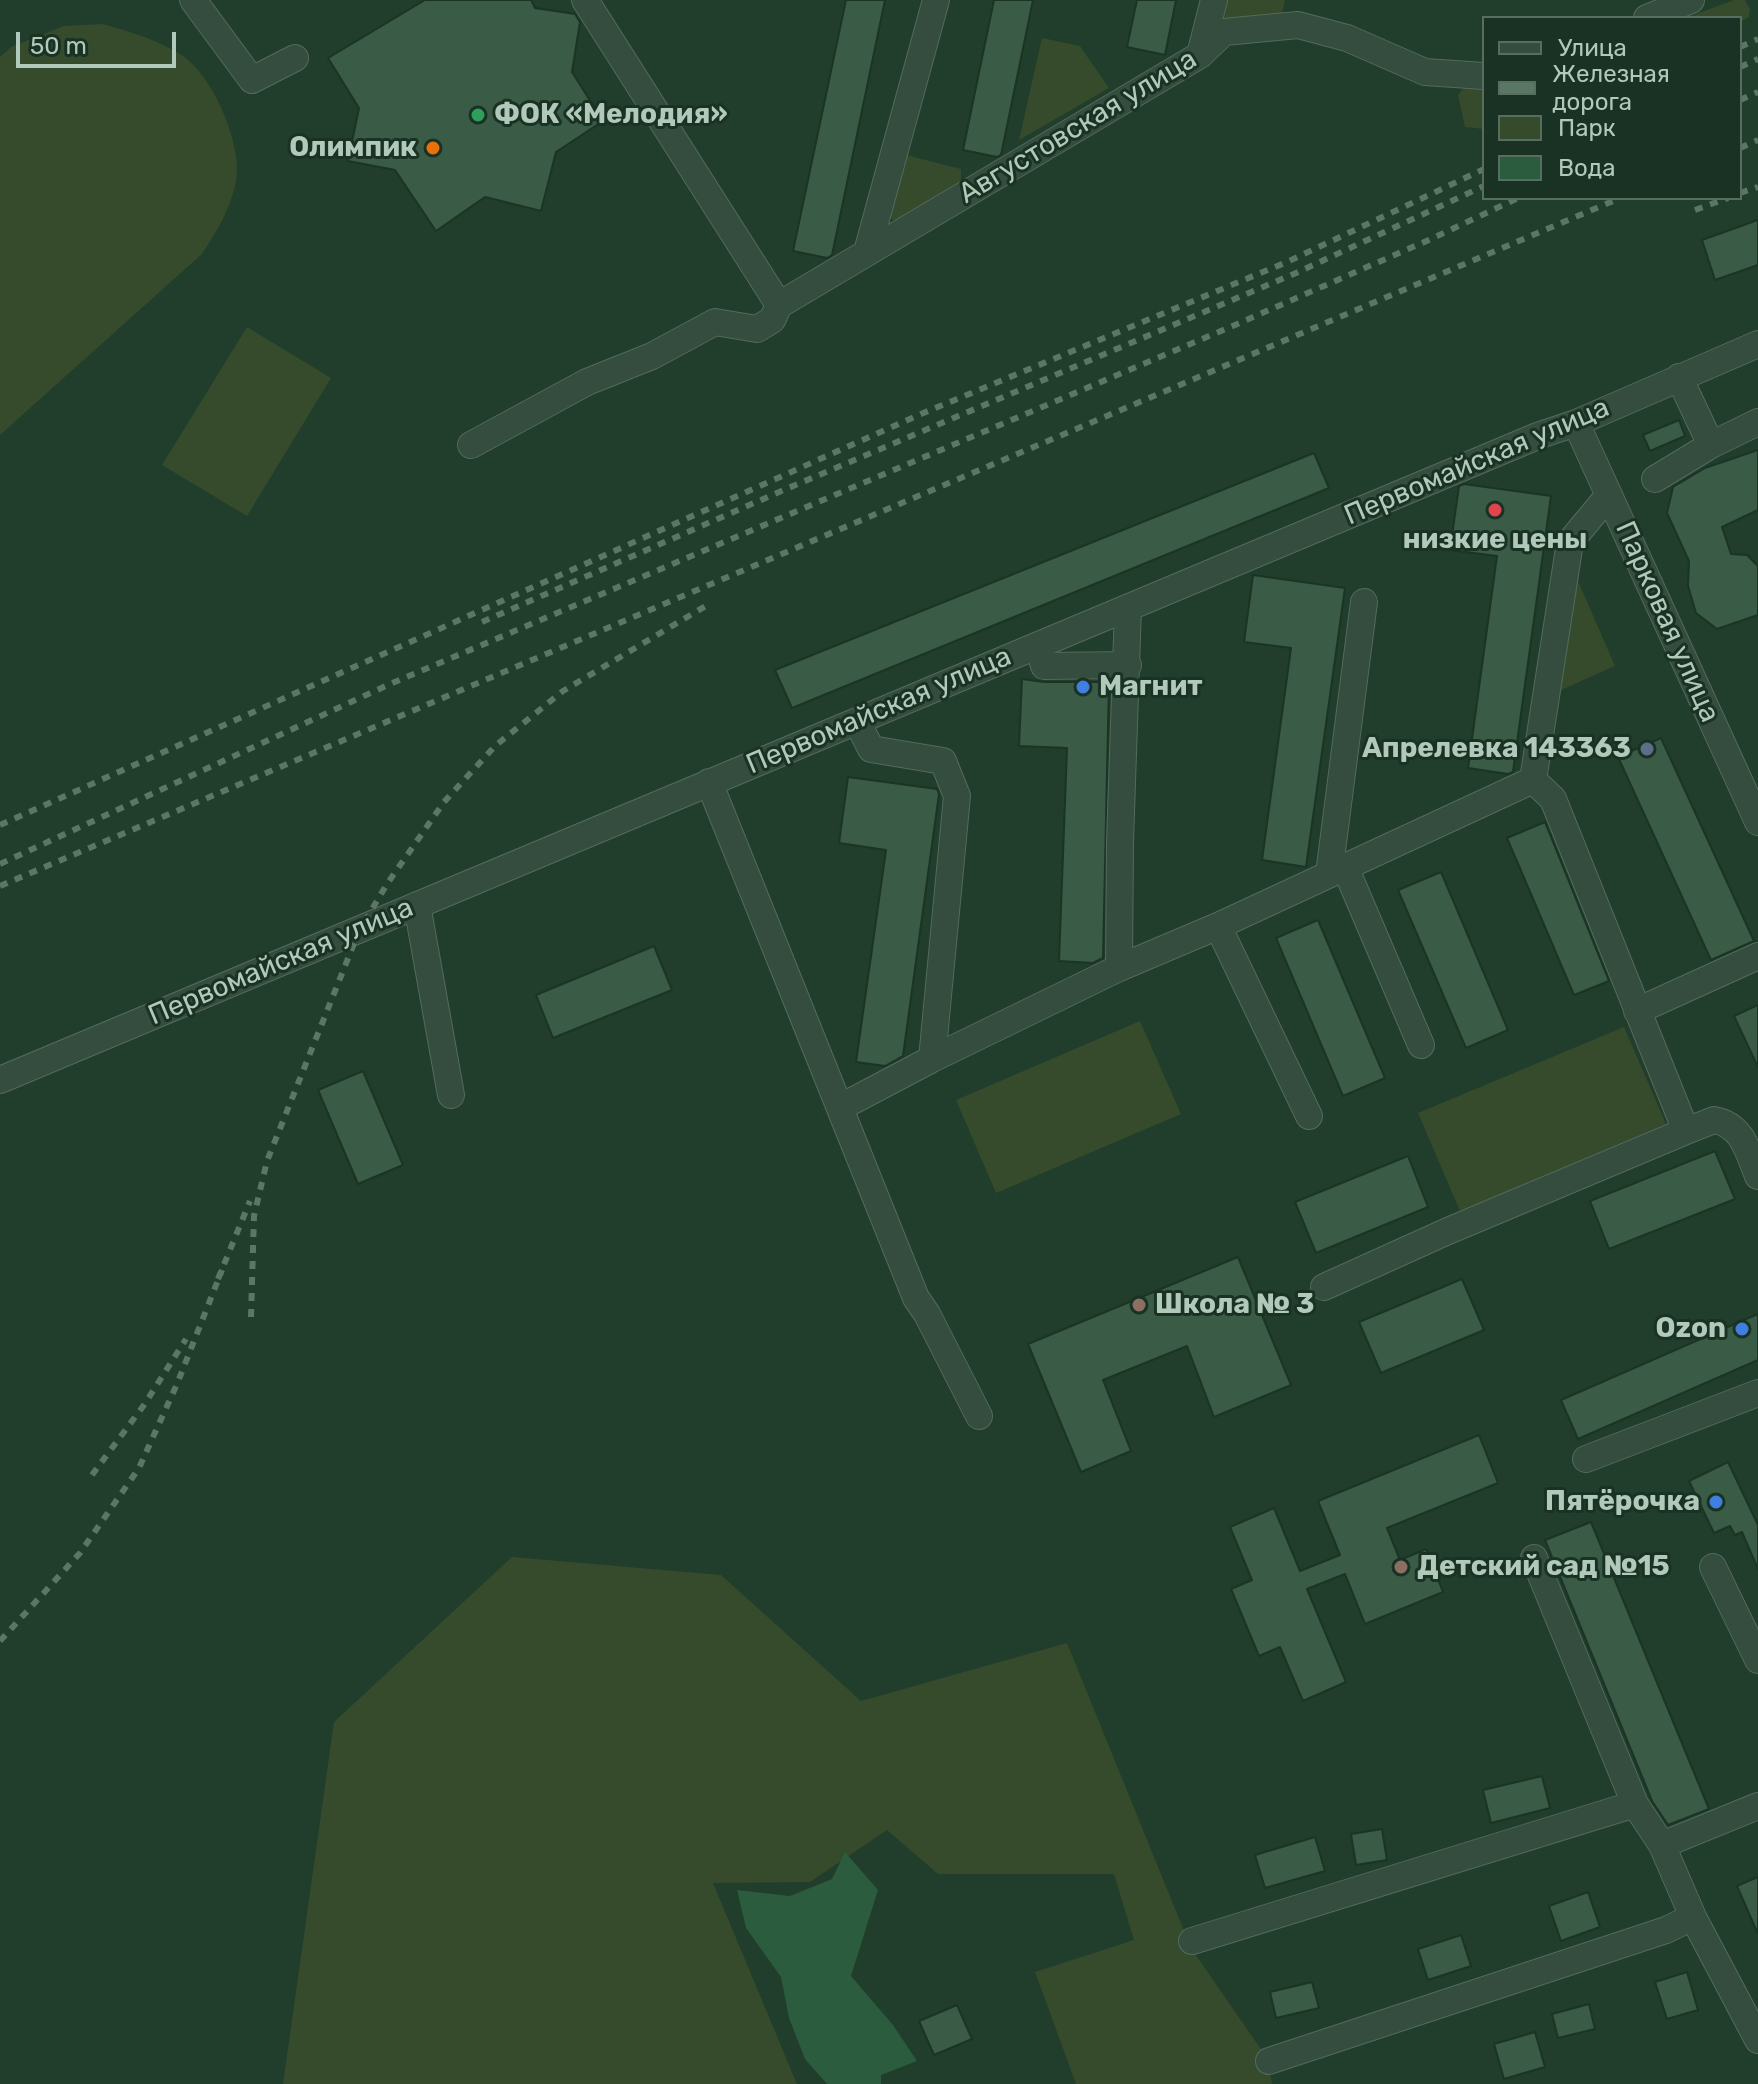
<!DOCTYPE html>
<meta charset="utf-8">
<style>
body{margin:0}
#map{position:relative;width:1758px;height:2084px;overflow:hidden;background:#213d2b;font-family:Rubik,sans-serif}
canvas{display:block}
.legend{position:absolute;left:1482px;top:16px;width:260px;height:184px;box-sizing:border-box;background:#1a3223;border:2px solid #566e5f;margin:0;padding:10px 14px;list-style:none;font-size:24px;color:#b0c9ba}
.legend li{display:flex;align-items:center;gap:16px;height:40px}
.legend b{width:40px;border:2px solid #566e5f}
.scale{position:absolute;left:16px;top:32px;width:160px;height:36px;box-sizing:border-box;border:4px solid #b0c9ba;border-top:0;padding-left:10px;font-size:24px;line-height:28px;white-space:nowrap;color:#b0c9ba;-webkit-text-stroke:6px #1a3223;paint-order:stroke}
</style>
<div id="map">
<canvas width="1758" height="2084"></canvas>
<ul class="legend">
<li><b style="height:10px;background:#354d3e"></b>Улица</li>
<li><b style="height:10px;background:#5a7766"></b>Железная дорога</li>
<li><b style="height:22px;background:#354b2c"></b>Парк</li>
<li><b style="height:22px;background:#2b5c3e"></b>Вода</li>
</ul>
<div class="scale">50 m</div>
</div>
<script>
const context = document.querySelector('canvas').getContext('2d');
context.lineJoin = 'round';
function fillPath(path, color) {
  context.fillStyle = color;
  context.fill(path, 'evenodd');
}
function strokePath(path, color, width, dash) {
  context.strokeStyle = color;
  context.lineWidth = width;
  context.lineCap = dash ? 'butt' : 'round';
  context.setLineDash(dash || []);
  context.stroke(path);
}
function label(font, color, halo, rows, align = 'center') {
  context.font = font + ' Rubik,sans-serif';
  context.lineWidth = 6;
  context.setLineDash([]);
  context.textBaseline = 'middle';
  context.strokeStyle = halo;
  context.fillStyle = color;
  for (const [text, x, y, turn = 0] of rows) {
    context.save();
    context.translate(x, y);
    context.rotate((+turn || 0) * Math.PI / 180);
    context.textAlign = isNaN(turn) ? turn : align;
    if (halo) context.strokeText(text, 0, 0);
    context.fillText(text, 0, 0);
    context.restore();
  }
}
const green = new Path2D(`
 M 1228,0 L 1285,0 L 1282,14 L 1224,19 Z
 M 1734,0 L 1745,0 L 1750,9 L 1749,17 L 1740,22 L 1740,18 L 1685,18 Z
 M 103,24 C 131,32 159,40 183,56 C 214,78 243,145 236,182 C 230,210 217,231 202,254 L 0,435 L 0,57 L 11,47 L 64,26 Z
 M 1042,38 L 1080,46 L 1109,88 L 1019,140 Z
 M 1468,83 L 1484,86 L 1484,129 L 1465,127 L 1458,95 Z
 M 906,155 L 961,169 L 961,181 L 896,221 L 889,218 Z
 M 247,327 L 331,378 L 247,516 L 162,465 Z
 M 1571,565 L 1615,666 L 1550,695 Z
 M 1140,1021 L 1181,1114 L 996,1193 L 956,1100 Z
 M 1624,1027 L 1666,1124 L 1460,1211 L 1418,1113 Z
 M 512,1557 L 721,1575 L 861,1701 L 1067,1643 L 1191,1948 L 1267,2058 L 1272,2084 L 1076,2084 L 1035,1972 L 1134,1940 L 1114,1874 L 938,1874 L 887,1830 L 810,1882 L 713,1883 L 797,2084 L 283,2084 L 334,1722 Z`);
const water = new Path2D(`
 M 845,1852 L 878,1890 L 851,1976 L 893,2025 L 917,2061 L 881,2075 L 881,2084 L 827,2084 L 805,2059 L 789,2018 L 781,1977 L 746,1928 L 737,1890 L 790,1896 L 832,1879 Z`);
const building = new Path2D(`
 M 425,0 L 531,0 L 535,8 L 575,14 L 580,22 L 572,72 L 603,121 L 556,152 L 541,211 L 485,197 L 436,231 L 395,170 L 348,161 L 359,108 L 328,58 Z
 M 846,0 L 885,0 L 832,255 L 827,258 L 793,251 Z
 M 994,0 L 1033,0 L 1001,155 L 997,157 L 963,150 Z
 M 1137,0 L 1176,0 L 1165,55 L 1127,47 Z
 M 1758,220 L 1758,265 L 1715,280 L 1702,240 Z
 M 1679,420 L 1685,436 L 1650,451 L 1643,435 Z
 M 1758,450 L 1758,510 L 1722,527 L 1731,554 L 1747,555 L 1758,566 L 1758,615 L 1717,629 L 1696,613 L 1688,586 L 1689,561 L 1667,513 L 1673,487 L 1705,468 Z
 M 1314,453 L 1329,488 L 792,708 L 775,670 Z
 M 1464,484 L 1551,496 L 1513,772 L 1508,774 L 1468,768 L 1497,556 L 1450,550 L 1459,486 Z
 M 1253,575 L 1345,588 L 1306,867 L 1262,860 L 1291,648 L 1244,642 Z
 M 1022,679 L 1044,682 L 1109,682 L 1103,958 L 1093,963 L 1059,961 L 1067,748 L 1019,746 Z
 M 1661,738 L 1754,941 L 1711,960 L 1618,757 Z
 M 848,777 L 937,789 L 939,794 L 903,1056 L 885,1066 L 856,1062 L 886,850 L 839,843 Z
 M 1545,822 L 1609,981 L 1574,995 L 1507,838 Z
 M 1441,872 L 1508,1030 L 1466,1048 L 1398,890 Z
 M 1318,920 L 1385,1078 L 1343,1096 L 1276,938 Z
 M 654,946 L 672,990 L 553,1038 L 536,995 Z
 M 1758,1005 L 1758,1067 L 1734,1016 Z
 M 363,1071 L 403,1165 L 358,1184 L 318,1090 Z
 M 1715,1151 L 1735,1199 L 1609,1249 L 1590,1201 Z
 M 1408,1156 L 1428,1207 L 1316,1253 L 1295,1202 Z
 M 1238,1257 L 1291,1385 L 1214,1417 L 1187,1346 L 1103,1380 L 1131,1451 L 1081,1472 L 1028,1344 Z
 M 1462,1279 L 1484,1330 L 1381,1373 L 1359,1322 Z
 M 1758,1314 L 1758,1360 L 1578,1439 L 1561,1400 Z
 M 1479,1435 L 1498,1483 L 1387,1528 L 1400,1560 L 1426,1549 L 1443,1592 L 1365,1624 L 1345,1574 L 1307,1589 L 1346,1682 L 1303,1701 L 1280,1647 L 1259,1656 L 1231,1589 L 1252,1580 L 1230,1527 L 1274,1508 L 1300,1571 L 1340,1555 L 1318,1501 Z
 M 1728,1462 L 1758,1525 L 1758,1569 L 1742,1532 L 1735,1535 L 1730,1526 L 1714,1533 L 1689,1481 Z
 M 1591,1522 L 1709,1809 L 1668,1825 L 1652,1801 L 1545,1540 Z
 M 1542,1776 L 1550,1808 L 1491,1823 L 1483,1790 Z
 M 1382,1829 L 1387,1860 L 1356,1865 L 1351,1834 Z
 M 1315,1837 L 1325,1871 L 1265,1888 L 1255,1855 Z
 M 1758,1877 L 1758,1934 L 1737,1886 Z
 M 1588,1892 L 1600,1927 L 1561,1941 L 1549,1906 Z
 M 1461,1935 L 1471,1966 L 1428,1980 L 1418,1949 Z
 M 1687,1972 L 1698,2010 L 1667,2019 L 1655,1982 Z
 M 1312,1982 L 1319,2008 L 1276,2018 L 1270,1992 Z
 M 1589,2004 L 1595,2029 L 1558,2038 L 1552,2014 Z
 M 957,2005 L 972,2039 L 934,2055 L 919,2021 Z
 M 1535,2032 L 1545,2067 L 1504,2079 L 1494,2044 Z`);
const minor = new Path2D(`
 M 193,0 L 252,80 L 295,58
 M 585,0 L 779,305
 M 1647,18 L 1691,0
 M 1200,55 L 1214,0
 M 867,252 L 936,0
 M 779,305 L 1200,55 L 1224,32 L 1298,25 L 1347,38 L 1425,72 L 1484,76
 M 1679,377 L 1711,445
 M 1576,423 L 1758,822
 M 471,445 L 587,382 L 652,356 L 715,322 L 757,329 L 772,320 L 779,305
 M 1655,479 L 1711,445 L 1758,422
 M 1038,645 L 1044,666 L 1128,665
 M 857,721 L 871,749 L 943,761 L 957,796 L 932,1059
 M 1533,780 L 1570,542 L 1609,495
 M 709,782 L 916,1298 L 927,1314 L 979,1416
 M 1345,867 L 1421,1045
 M 1329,874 L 1364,602
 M 417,905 L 451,1095
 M 1218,926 L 1309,1116
 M 1119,968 L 1120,841 L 1128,608
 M 1637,1011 L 1758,956
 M 0,1080 L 1540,435 L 1576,423 L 1758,344
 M 841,1107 L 932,1059 L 1119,968 L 1218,926 L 1533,780
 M 1686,1131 L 1714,1120 C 1743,1125 1748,1152 1758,1176
 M 1324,1287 L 1448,1231 L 1686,1131 L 1553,799 L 1533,780
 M 1586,1459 L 1758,1393
 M 1534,1558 L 1635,1804 L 1662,1845 L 1693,1917 L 1758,2040
 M 1713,1567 L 1758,1660
 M 1662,1845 L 1758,1806
 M 1192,1941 L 1635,1804
 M 1269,2061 L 1666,1930 L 1693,1917`);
const rail = new Path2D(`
 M 1740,47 L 1758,39
 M 1740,67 L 1758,59
 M 1740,100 L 1758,92
 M 1740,148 L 1758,140
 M 1740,193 L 1758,187
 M 1695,210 L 1728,198
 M 482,622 L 786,489 L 1296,273 L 1484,186
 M 0,825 L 921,414 L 1287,262 L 1484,169
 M 0,864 L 390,684 L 1228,328 L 1431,239 L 1518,198
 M 0,886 L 1620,198
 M 218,1279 L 250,1201
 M 251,1317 L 254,1216 L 267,1161 L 359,931 L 387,884 L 444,802 L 495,746 L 563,691 L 709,604
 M 92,1475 L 144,1405 L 186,1339
 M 0,1641 L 80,1553 L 139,1468 L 177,1384 L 222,1270`);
const markers = [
 [478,115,8,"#2e9e5b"],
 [433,148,8,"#e8710a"],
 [1495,510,8,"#e0444e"],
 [1083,687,8,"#3f7fe0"],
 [1647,749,8,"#5c6f8a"],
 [1139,1305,8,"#8d6e63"],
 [1742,1329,8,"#3f7fe0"],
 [1716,1502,8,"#3f7fe0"],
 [1401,1567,8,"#8d6e63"]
];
const poiNames = [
 ["ФОК «Мелодия»",494,115],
 ["Олимпик",417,148,"right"],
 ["низкие цены",1495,540,"center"],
 ["Магнит",1099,687],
 ["Апрелевка 143363",1631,749,"right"],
 ["Школа № 3",1155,1305],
 ["Ozon",1726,1329,"right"],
 ["Пятёрочка",1700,1502,"right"],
 ["Детский сад №15",1417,1567]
];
const streetNames = [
 ["Августовская улица",1078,127,-31],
 ["Первомайская улица",1477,462,-23],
 ["Парковая улица",1667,622,66],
 ["Первомайская улица",879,711,-23],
 ["Первомайская улица",281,962,-23]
];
fillPath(green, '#354b2c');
fillPath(water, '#2b5c3e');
fillPath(building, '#3a5b46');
strokePath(building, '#1c3425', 2);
strokePath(minor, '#536b5c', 28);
strokePath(minor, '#354d3e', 26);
strokePath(rail, '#5a7766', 6, [8, 8]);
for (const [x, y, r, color] of markers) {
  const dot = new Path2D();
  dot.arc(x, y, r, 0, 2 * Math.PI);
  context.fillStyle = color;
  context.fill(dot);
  strokePath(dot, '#1a3223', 3);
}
label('bold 28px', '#b0c9ba', '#1a3223', poiNames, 'left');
label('28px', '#b0c9ba', '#1a3223', streetNames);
</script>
